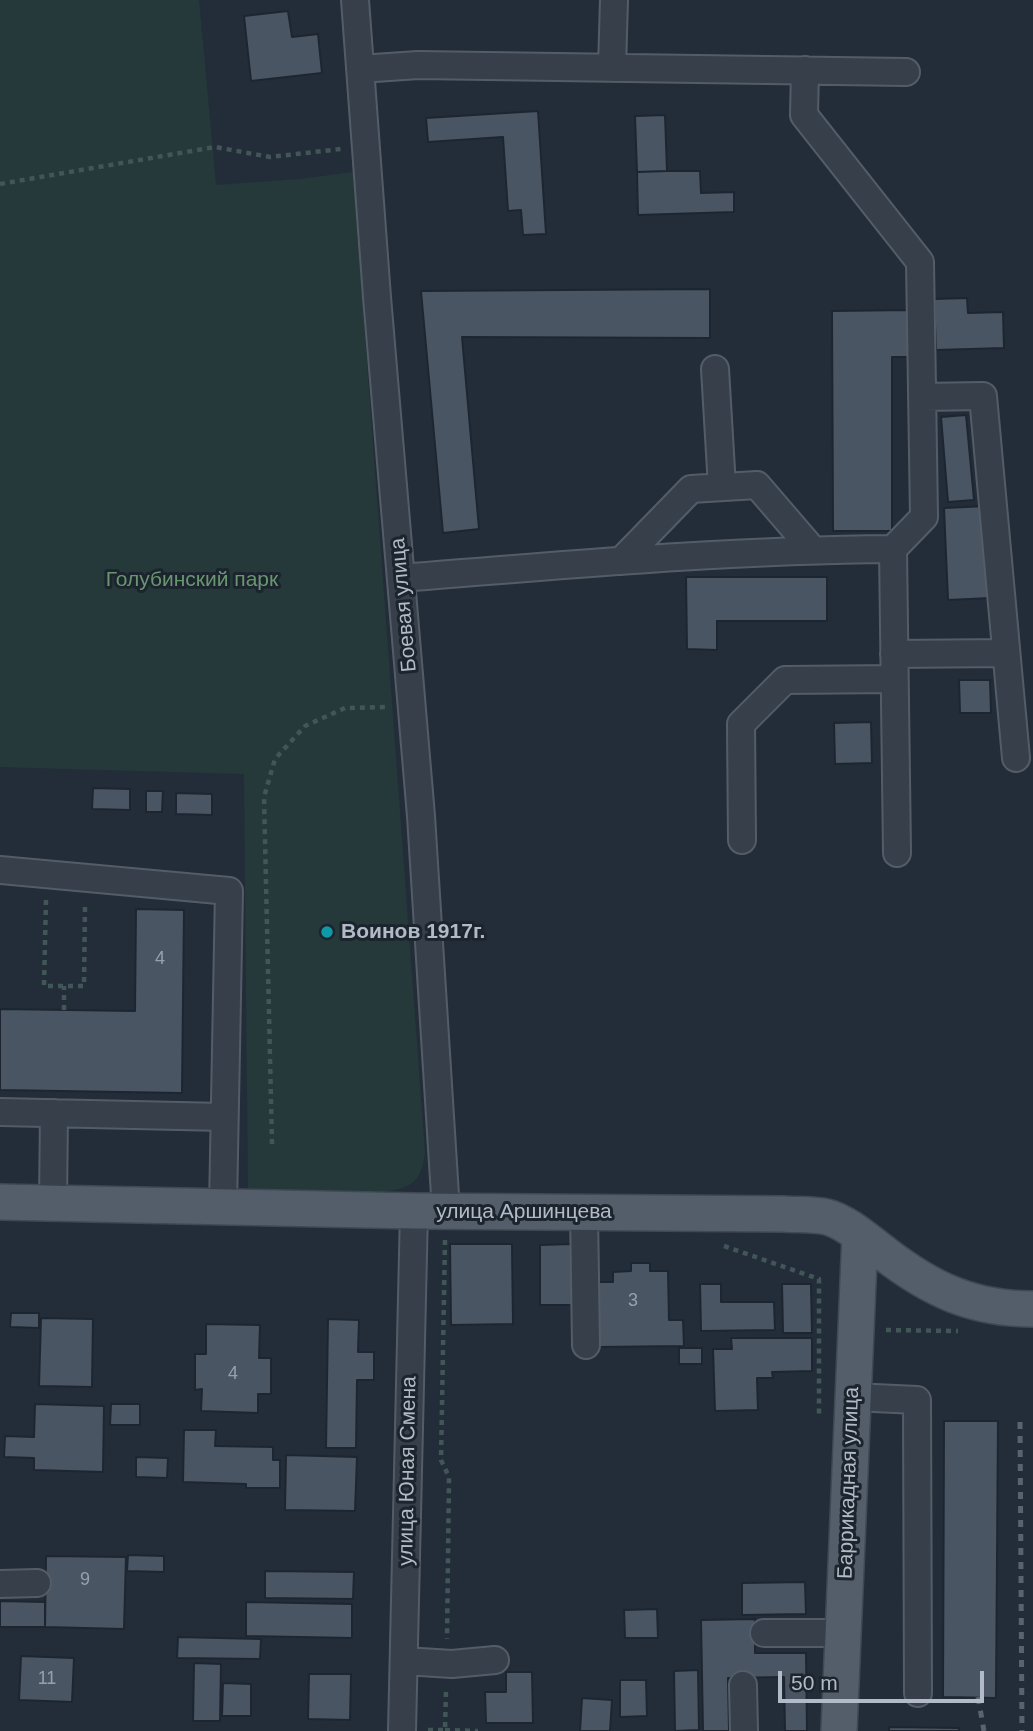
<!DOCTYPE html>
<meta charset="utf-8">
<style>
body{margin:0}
#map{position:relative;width:1033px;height:1731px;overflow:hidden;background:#232d39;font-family:Helvetica,sans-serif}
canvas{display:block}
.scale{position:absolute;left:778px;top:1671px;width:206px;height:32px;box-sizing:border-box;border:4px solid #b1bac6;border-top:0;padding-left:9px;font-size:21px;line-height:24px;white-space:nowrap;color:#b1bac6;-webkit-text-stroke:5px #1c242e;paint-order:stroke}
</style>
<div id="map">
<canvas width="1033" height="1731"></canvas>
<div class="scale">50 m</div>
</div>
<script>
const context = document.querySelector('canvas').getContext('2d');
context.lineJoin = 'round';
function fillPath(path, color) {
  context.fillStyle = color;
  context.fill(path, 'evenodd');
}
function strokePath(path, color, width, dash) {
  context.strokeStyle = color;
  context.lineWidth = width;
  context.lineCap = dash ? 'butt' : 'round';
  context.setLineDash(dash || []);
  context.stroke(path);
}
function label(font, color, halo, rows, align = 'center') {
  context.font = font + ' Helvetica,sans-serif';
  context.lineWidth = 6;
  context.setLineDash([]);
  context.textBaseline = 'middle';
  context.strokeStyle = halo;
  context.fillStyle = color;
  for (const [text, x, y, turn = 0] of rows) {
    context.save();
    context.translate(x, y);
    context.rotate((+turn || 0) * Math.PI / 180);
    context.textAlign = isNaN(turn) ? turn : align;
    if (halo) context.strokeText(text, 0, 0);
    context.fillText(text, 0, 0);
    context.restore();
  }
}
const green = new Path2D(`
 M 0,0 L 199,0 L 216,185 L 300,179 L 353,172 L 425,1153 C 421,1183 411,1188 383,1192 L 248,1190 L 244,774 L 0,767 Z`);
const building = new Path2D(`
 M 288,11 L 292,37 L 318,34 L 322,73 L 251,81 L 244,16 Z
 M 538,111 L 546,234 L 523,235 L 521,210 L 508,211 L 503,137 L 428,142 L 426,118 Z
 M 665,115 L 667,171 L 637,172 L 635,116 Z
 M 667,171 L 700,171 L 701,193 L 734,192 L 734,212 L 638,215 L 637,172 Z
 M 710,289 L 710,338 L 462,337 L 479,529 L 443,533 L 421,291 Z
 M 967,298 L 968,313 L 1003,312 L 1004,348 L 936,350 L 934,299 Z
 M 910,310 L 911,357 L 892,357 L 892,531 L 833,531 L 832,311 Z
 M 966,415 L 974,500 L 948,502 L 941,417 Z
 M 987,506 L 991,598 L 948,600 L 944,508 Z
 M 686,577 L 827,577 L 827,621 L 717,621 L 717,650 L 687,649 Z
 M 959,680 L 990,680 L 991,713 L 960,713 Z
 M 871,722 L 872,763 L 835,764 L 834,723 Z
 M 93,788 L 130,789 L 130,810 L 92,809 Z
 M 146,791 L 163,791 L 162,812 L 146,812 Z
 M 176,793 L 212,794 L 212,815 L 176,814 Z
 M 136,909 L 184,910 L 182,1093 L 0,1090 L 0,1009 L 135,1011 Z
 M 450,1244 L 512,1244 L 513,1324 L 451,1325 Z
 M 572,1244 L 573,1305 L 540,1305 L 540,1245 Z
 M 631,1263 L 650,1263 L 650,1271 L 668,1271 L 669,1320 L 683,1320 L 684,1346 L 599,1347 L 598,1282 L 613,1282 L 613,1272 L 631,1271 Z
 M 700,1284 L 721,1284 L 721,1302 L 774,1302 L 775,1330 L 701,1331 Z
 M 782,1284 L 811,1284 L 812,1333 L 783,1333 Z
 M 11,1313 L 39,1313 L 39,1328 L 10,1327 Z
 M 41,1318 L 93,1319 L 92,1387 L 39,1386 Z
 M 328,1319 L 359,1320 L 358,1352 L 374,1352 L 374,1380 L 357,1380 L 356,1448 L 326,1448 Z
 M 206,1324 L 260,1325 L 259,1358 L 271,1358 L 271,1394 L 258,1394 L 258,1413 L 201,1411 L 202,1389 L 195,1390 L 195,1354 L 206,1354 Z
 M 731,1338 L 812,1338 L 812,1371 L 772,1372 L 773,1378 L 757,1378 L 758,1410 L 715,1411 L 713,1349 L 732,1349 Z
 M 679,1348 L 702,1348 L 702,1364 L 679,1364 Z
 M 35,1404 L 104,1406 L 103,1472 L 34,1470 L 34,1458 L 4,1457 L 5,1436 L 34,1437 Z
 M 111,1404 L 140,1404 L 140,1425 L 110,1425 Z
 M 944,1421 L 998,1421 L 996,1698 L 943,1697 Z
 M 184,1430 L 216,1430 L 215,1446 L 273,1447 L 273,1460 L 280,1460 L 280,1488 L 246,1488 L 246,1484 L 183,1482 Z
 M 286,1455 L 357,1457 L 355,1511 L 285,1510 Z
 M 136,1457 L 168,1458 L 167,1478 L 136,1477 Z
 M 128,1555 L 164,1556 L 164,1572 L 127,1571 Z
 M 46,1556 L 126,1557 L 124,1629 L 45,1627 Z
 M 265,1571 L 354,1572 L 353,1599 L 265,1598 Z
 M 805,1582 L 806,1614 L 742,1615 L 742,1583 Z
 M 0,1601 L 45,1602 L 45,1627 L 0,1627 Z
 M 246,1602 L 352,1604 L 352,1638 L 246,1636 Z
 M 657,1609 L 658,1638 L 625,1638 L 624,1610 Z
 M 755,1619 L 755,1653 L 806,1653 L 807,1731 L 785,1731 L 784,1677 L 728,1678 L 729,1731 L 703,1731 L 701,1620 Z
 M 178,1637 L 261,1639 L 260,1659 L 177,1658 Z
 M 21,1656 L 74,1658 L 72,1702 L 19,1700 Z
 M 194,1663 L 221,1664 L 220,1721 L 193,1721 Z
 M 698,1670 L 699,1730 L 675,1731 L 674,1671 Z
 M 506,1672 L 532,1672 L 533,1723 L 486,1723 L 485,1692 L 506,1692 Z
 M 309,1674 L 351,1674 L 350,1720 L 308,1719 Z
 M 620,1680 L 646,1680 L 647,1716 L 620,1717 Z
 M 223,1683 L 251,1684 L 251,1716 L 222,1716 Z
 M 582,1698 L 612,1700 L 610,1731 L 580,1731 Z
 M 889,1727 L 959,1728 L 959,1731 L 889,1731 Z`);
const path = new Path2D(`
 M 0,184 L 215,147 L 270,157 L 341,149
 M 46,900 L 44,986 L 84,986 L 85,904
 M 64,1010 L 64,986
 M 272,1144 L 264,797 L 275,759 L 305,726 L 345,708 L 387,707
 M 445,1240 L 441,1460 L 449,1477 L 447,1639
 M 724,1246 L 819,1279 L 819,1415
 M 886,1330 L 958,1331
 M 428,1730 L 445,1730 L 446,1689
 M 445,1730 L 478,1731`);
const minor = new Path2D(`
 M 355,0 L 377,297 L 421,816 L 446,1211
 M 612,68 L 614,0
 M 360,69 L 418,65 L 906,72
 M 715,369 L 722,487
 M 922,397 L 983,396 L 1016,758
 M 893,549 L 897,853
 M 621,561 L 691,489 L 757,485 L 812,549
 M 401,578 C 565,565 729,550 893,549 L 924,517 L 920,262 L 804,115 L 805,70
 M 894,654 L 1006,653
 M 742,840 L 741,724 L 785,680 L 894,679
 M 0,870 L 229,891 L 223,1207
 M 0,1112 L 224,1117
 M 53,1203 L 54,1113
 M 584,1212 L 586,1345
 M 853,1397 L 917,1400 L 918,1693
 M 0,1584 L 37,1583
 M 764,1633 L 843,1633
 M 404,1661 L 452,1664 L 495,1660
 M 743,1685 L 744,1731
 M 402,1731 L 414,1211`);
const major = new Path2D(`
 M 0,1202 L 414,1211 L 784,1214 C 797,1215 813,1214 827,1217 C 845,1221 870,1243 885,1254 C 932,1290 973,1309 1033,1309
 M 839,1731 L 860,1235`);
const rail = new Path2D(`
 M 1020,1422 L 1022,1731
 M 978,1697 L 984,1731`);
const markers = [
 [327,932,7,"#0f9aa8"]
];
const numberNames = [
 ["4",160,959],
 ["3",633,1301],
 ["4",233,1374],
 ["9",85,1580],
 ["11",47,1679]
];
const parkNames = [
 ["Голубинский парк",192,580]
];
const streetNames = [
 ["Боевая улица",404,605,-95],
 ["улица Аршинцева",524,1212],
 ["улица Юная Смена",408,1471,-89],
 ["Баррикадная улица",849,1483,-88]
];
const poiNames = [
 ["Воинов 1917г.",341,932]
];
fillPath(green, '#25393a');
fillPath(building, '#495563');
strokePath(building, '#1d2630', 2);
strokePath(minor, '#545d67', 30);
strokePath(major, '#3f4853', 38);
strokePath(path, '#425658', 4.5, [5, 5]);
strokePath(minor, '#363f4a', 26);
strokePath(major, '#545e6a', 35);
strokePath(rail, '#586371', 5, [7, 7]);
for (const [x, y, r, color] of markers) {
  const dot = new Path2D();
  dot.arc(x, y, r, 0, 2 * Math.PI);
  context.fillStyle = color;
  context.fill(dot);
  strokePath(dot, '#1c242e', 2.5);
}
label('18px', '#97a1ad', null, numberNames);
label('21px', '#699671', '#1c242e', parkNames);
label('21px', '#b1bac6', '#1c242e', streetNames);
label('bold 21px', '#b1bac6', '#1c242e', poiNames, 'left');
</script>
